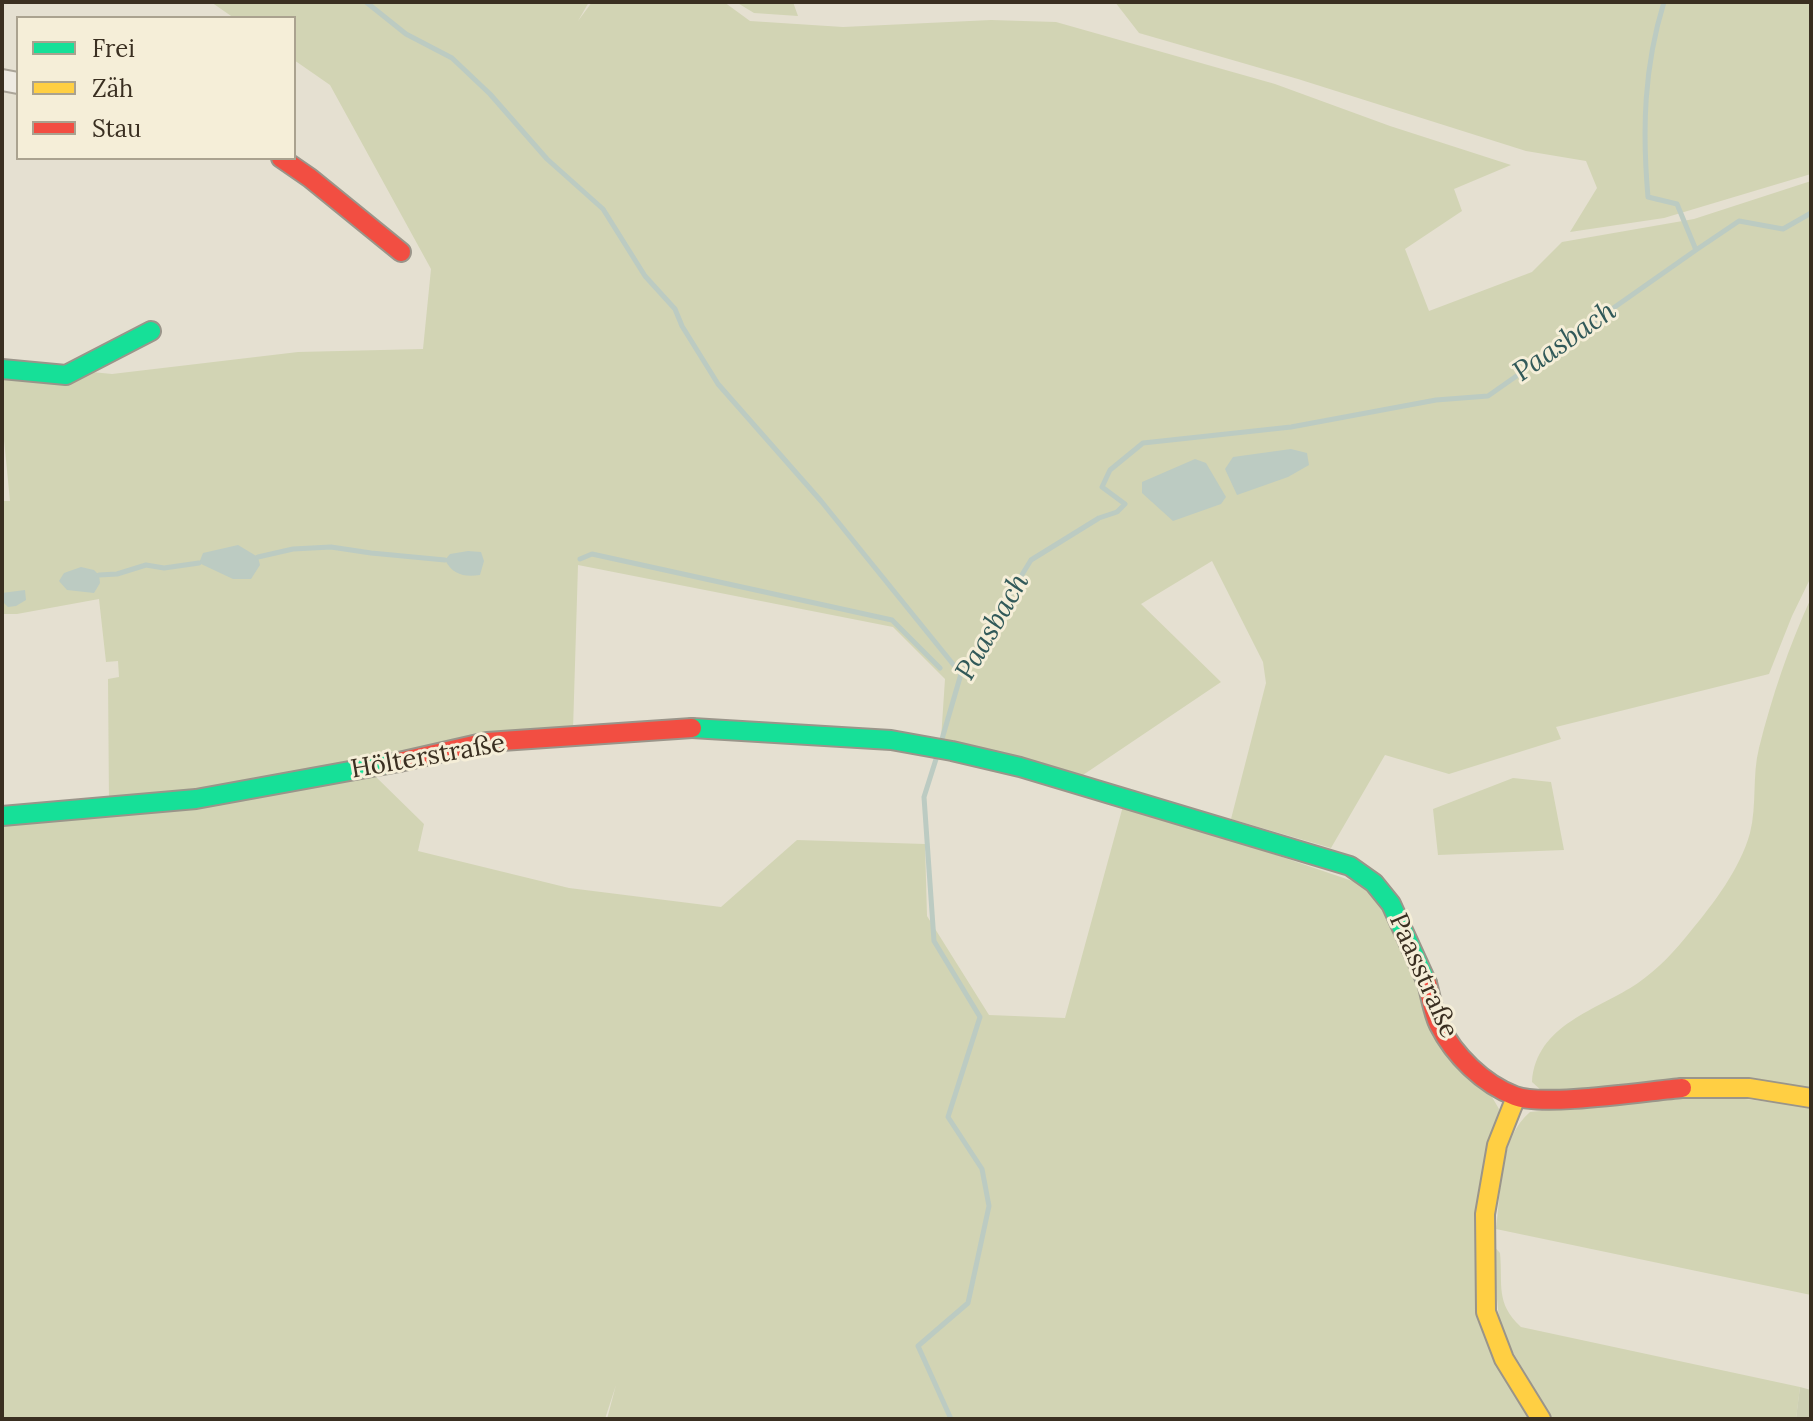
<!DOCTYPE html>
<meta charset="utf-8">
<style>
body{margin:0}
#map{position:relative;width:1813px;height:1421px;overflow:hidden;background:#e5e0d1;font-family:Lora,serif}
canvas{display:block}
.frame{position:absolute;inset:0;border:4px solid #3a2f21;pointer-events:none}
.legend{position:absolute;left:16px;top:16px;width:280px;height:144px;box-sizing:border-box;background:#f5eed8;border:2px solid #aaa28f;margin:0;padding:10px 14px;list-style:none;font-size:24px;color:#3a2f21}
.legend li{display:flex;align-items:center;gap:16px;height:40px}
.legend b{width:40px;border:2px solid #aaa28f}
</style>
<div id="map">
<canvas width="1813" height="1421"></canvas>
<div class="frame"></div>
<ul class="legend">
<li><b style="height:10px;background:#16e098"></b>Frei</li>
<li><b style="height:10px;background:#ffcf43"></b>Zäh</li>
<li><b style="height:10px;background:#f24e42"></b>Stau</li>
</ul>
</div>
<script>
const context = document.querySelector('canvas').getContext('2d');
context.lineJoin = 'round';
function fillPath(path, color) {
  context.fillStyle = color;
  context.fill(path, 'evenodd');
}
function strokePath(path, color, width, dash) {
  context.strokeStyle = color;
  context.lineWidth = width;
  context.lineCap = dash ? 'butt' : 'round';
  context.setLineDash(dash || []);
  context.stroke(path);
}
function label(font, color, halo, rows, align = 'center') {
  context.font = font + ' Lora,serif';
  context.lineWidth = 6;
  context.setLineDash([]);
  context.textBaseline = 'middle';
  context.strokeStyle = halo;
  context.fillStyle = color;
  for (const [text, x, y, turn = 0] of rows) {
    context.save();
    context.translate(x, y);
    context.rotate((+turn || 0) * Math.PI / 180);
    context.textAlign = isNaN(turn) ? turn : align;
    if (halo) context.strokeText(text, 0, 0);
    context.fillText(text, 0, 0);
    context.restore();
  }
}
const green = new Path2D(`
 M 211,2 L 589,2 L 578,21 L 592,2 L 724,2 L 750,21 L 843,27 L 991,20 L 1056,22 L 1275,84 L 1390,126 L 1511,165 L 1454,189 L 1462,211 L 1405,249 L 1429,311 L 1532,272 L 1562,242 L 1694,219 L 1811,181 L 1811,577 L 1792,616 L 1769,674 L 1556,727 L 1561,739 L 1449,774 L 1385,755 L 1331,848 L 1231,819 L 1266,683 L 1263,662 L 1212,561 L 1141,604 L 1221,682 L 1080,777 L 941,739 L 945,679 L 893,627 L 578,565 L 573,730 L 109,803 L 108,679 L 119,677 L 118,661 L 106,662 L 99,599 L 17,614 L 2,614 L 2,501 L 10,501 L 2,419 L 2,379 L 82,371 L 112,374 L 298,352 L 423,349 L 431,269 L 330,85 L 294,60 L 294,18 L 234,18 Z
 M 736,2 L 793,2 L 798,16 L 754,13 Z
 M 1115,2 L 1811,2 L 1811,174 L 1664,218 L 1570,232 L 1597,188 L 1586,161 L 1526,151 L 1298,79 L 1139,33 Z
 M 1811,598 L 1811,1088 L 1542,1091 L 1532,1082 C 1536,1024 1598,1010 1638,983 C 1658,969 1675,951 1690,932 C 1714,903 1740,869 1750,833 C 1757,805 1752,775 1759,748 C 1772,696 1789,646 1811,598 Z
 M 375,776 L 424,824 L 418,851 L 569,888 L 721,907 L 797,840 L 925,844 L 927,916 L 989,1015 L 1065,1018 L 1123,806 L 1197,828 L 1370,887 L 1499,1109 L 1476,1306 L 1533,1419 L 607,1419 L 616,1385 L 605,1419 L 2,1419 L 2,823 Z
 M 1513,778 L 1551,782 L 1564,850 L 1438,855 L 1433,809 Z
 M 1703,1094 L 1811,1107 L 1811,1295 L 1496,1229 C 1501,1192 1499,1138 1530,1112 Z
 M 1492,1244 L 1500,1253 C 1503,1285 1495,1303 1521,1327 L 1800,1387 L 1796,1419 L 1553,1419 L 1500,1331 Z`);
const cemetery = new Path2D(`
 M 1800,1387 L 1811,1390 L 1811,1419 L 1796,1419 Z`);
const water = new Path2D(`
 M 1291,449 L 1307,453 L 1309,465 L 1288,477 L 1237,495 L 1225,469 L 1233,457 Z
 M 1195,459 L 1206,463 L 1226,497 L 1221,504 L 1173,521 L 1142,493 L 1142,482 Z
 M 238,545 L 258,557 L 260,565 L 251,579 L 233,579 L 199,563 L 203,553 Z
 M 468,551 L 481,552 L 484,561 L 480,575 C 464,577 453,575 445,560 L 450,554 Z
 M 81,567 L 94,570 L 99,575 L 100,583 L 94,593 L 67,590 L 59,581 L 64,573 Z
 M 25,590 L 26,600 L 16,606 L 8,607 L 3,602 L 2,593 Z`);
const stream = new Path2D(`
 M 366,2 L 406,34 L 452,58 L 490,94 L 547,159 L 603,209 L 645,276 L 675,309 L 682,326 L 718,384 L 821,501 L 961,674
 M 1696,250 L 1739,221 L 1783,229 L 1811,213
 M 258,557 L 293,549 L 331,547 L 371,553 L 445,560
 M 580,559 L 592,554 L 892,620 L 940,668
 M 99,575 L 117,574 L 146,565 L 164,568 L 199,563
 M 942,739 L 961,674 L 1031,560 L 1099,518 L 1117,512 L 1125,504 L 1102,487 L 1110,470 L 1143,443 L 1291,427 L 1436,400 L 1488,396 L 1696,250 L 1677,204 L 1648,197 C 1642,129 1644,67 1664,2
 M 937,756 L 924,797 L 934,941 L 980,1017 L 948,1117 L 982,1169 L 989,1206 L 968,1303 L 918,1346 L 951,1419`);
const street = new Path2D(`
 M 2,80 L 18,83`);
const fast = new Path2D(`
 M 2,369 L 66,375 L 151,331
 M 692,728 L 891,740 L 952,751 L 1020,767 L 1350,866 L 1374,883 L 1391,904 L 1427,983
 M 2,816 L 196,799 L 399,762`);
const slow = new Path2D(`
 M 1682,1088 L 1749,1088 L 1811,1098
 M 1516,1097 L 1497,1145 L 1485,1214 L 1486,1312 L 1504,1359 L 1541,1419`);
const jam = new Path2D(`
 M 281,158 L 310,178 L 401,252
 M 399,762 L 487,742 L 692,728
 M 1427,983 C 1431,997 1433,1013 1439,1025 C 1454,1055 1483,1084 1515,1096 C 1543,1107 1647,1091 1682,1088`);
const streetNames = [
 ["Hölterstraße",428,757,-10],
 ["Paasstraße",1423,976,66]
];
const waterNames = [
 ["Paasbach",1565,342,-35],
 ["Paasbach",993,627,-60]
];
fillPath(green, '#d2d4b4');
fillPath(cemetery, '#cdcfb3');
fillPath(water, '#bccbc2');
strokePath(stream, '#bccbc2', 5);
strokePath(street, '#aba599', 24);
strokePath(fast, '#9a958a', 22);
strokePath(slow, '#9a958a', 22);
strokePath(jam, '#9a958a', 22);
strokePath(street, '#eeeae2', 20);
strokePath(fast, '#16e098', 18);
strokePath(slow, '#ffcf43', 18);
strokePath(jam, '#f24e42', 18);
label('26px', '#3a2f21', '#f5eed8', streetNames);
label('italic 28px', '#315959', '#f5eed8', waterNames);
</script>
